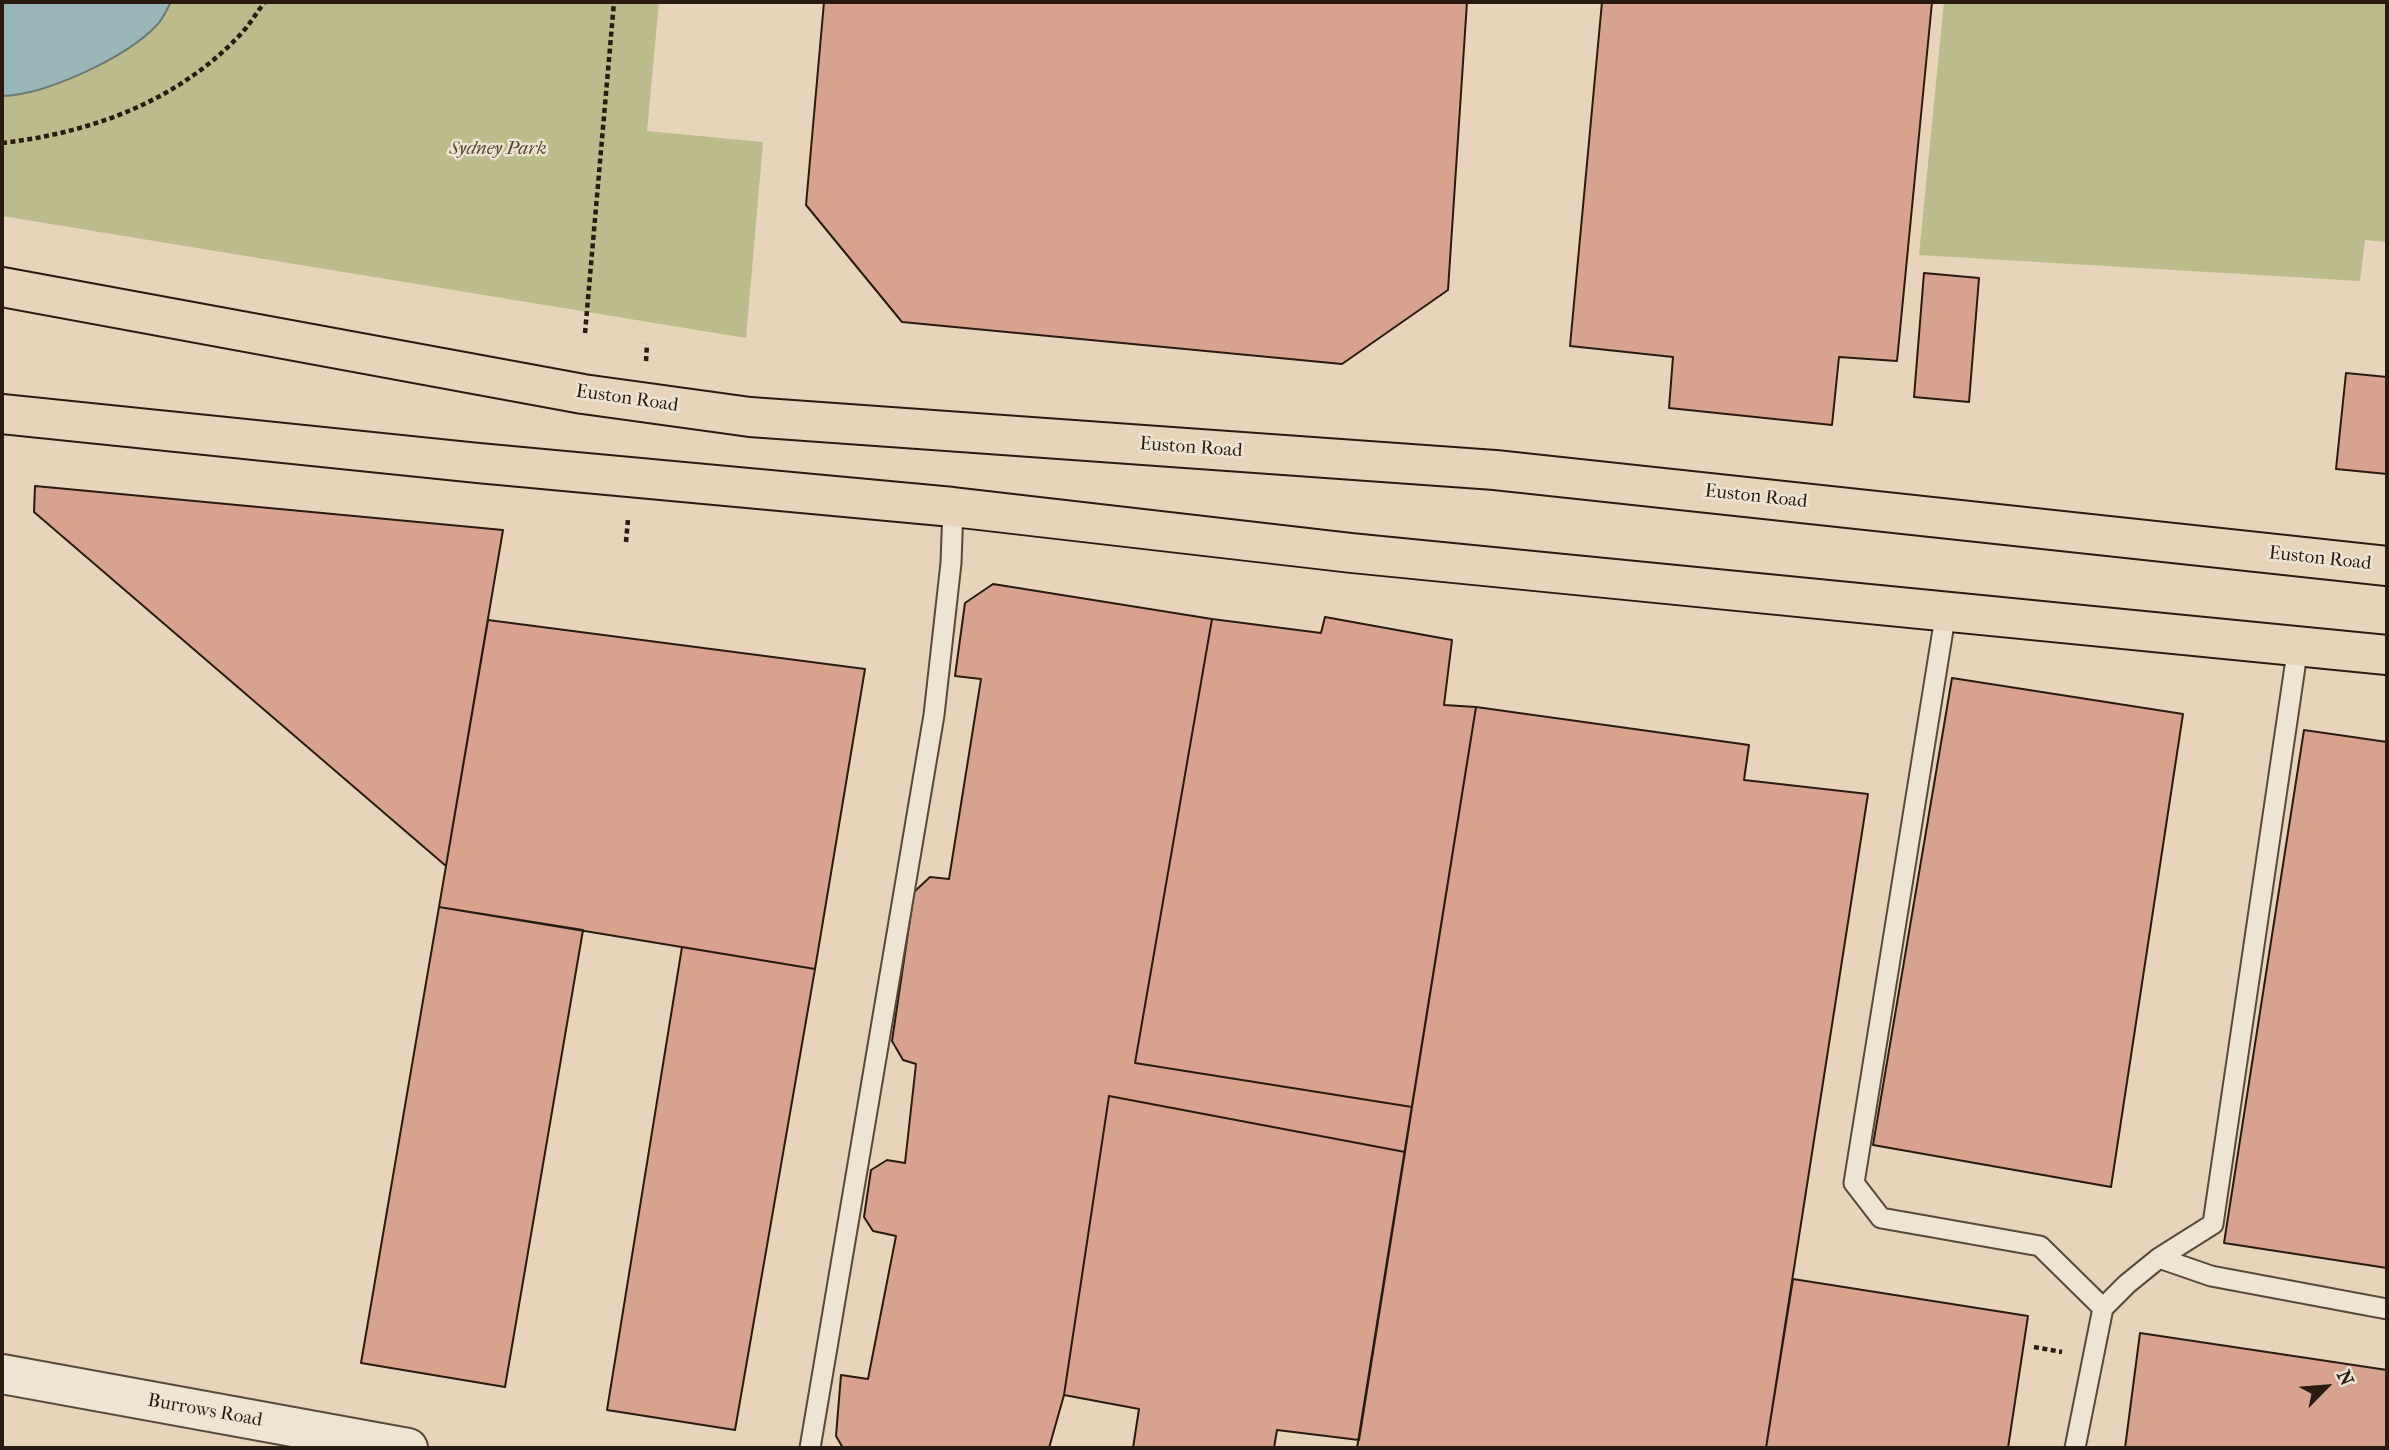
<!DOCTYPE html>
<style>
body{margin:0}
#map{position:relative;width:2389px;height:1450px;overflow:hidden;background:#e7d4ba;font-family:"IM FELL French Canon",serif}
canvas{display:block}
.frame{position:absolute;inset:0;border:4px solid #291b0f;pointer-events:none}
.north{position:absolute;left:2291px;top:1352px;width:70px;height:70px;-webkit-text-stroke:5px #efe3d2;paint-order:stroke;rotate:65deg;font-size:19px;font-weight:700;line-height:28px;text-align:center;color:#291b0f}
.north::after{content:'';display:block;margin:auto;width:24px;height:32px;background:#291b0f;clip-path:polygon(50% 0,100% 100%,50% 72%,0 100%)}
</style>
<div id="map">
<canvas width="2389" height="1450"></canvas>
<div class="frame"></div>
<div class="north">N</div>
</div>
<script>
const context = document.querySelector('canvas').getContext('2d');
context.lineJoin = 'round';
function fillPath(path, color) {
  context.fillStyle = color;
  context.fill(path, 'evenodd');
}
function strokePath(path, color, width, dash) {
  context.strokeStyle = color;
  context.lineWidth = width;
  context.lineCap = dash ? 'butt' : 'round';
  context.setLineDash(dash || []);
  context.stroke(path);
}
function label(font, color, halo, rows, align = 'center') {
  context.font = font + ' "IM FELL French Canon",serif';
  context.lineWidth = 5;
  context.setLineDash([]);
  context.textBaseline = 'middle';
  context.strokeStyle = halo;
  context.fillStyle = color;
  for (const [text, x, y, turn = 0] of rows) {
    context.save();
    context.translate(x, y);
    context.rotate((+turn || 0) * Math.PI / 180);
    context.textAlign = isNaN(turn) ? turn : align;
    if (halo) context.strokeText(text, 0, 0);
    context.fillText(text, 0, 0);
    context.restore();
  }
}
const green = new Path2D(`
 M 2,2 L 659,2 L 647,131 L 763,142 L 746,338 L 2,216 Z
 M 1944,2 L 2387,2 L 2387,242 L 2365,240 L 2360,281 L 1919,255 Z`);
const water = new Path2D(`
 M 2,2 L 171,2 C 167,9 163,19 157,25 C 127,57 46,95 2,96 Z`);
const building = new Path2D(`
 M 824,2 L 1467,2 L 1448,290 L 1342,364 L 902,322 L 806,205 Z
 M 1602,2 L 1932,2 L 1897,361 L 1839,357 L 1832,425 L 1669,408 L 1673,357 L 1570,346 Z
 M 1924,273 L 1979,278 L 1969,402 L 1914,397 Z
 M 2346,373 L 2387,377 L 2387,474 L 2336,469 Z
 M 35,486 L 503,530 L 446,866 L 34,512 Z
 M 993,584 L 1212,619 L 1135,1063 L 1412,1107 L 1405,1152 L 1109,1096 L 1064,1395 L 1049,1448 L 843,1448 L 836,1436 L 841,1375 L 868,1379 L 896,1236 L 873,1231 L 864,1217 L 871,1170 L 887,1160 L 905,1163 L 916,1064 L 903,1060 L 892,1041 L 914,892 L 930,877 L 949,879 L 981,679 L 955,676 L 965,603 Z
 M 1325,617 L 1452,640 L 1444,705 L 1476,707 L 1412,1107 L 1135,1063 L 1212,619 L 1321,633 Z
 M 488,620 L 865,669 L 815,969 L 439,907 Z
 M 1952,678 L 2183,714 L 2111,1187 L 1873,1145 Z
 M 1476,707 L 1749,745 L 1744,780 L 1868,794 L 1766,1448 L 1357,1448 Z
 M 2304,730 L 2387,742 L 2387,1268 L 2224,1243 Z
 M 439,907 L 583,930 L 505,1387 L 361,1363 Z
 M 682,947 L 815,969 L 735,1430 L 607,1410 Z
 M 1109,1096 L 1405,1152 L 1359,1440 L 1277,1430 L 1274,1448 L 1133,1448 L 1139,1409 L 1064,1395 Z
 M 1793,1279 L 2028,1316 L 2008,1448 L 1766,1448 Z
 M 2140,1333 L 2387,1370 L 2387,1448 L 2125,1448 Z`);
const path = new Path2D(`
 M 2,143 C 90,133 176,102 239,36 C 249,26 256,13 265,2
 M 585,333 L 614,2
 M 646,361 L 647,344
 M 626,542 L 628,519
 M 2034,1347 L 2062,1352`);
const lane = new Path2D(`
 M 1946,611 L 1854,1183 L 1881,1218 L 2040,1246 L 2103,1308
 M 2159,1258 L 2211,1276 L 2387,1309
 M 810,1448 L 934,715 L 951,563 L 953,507
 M 2075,1448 L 2103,1308 L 2127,1284 L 2159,1258 L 2213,1224 L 2298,646`);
const street = new Path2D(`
 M 2,1374 L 408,1448`);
const primary = new Path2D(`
 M 2,287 L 583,394 L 750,417 L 1495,470 L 2387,566
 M 2,414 L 478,463 L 953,507 L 1352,553 L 2387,655`);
const parkNames = [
 ["Sydney Park",498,149]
];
const streetNames = [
 ["Euston Road",627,399,8],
 ["Euston Road",1191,448,4],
 ["Euston Road",1756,497,6],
 ["Euston Road",2320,559,6],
 ["Burrows Road",205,1411,10]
];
fillPath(green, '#bcbb8b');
fillPath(water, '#99b7b8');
strokePath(water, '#6c7974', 2);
fillPath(building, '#d7a38f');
strokePath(building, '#291b0f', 2);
strokePath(lane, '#58493a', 23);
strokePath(street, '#58493a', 42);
strokePath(primary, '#291b0f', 42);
strokePath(path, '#291b0f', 4.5, [5, 3.5]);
strokePath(lane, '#efe3d2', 19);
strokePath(street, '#efe3d2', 38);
strokePath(primary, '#e7d4ba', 38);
label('italic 19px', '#554b34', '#efe3d2', parkNames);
label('19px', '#291b0f', '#efe3d2', streetNames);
</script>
